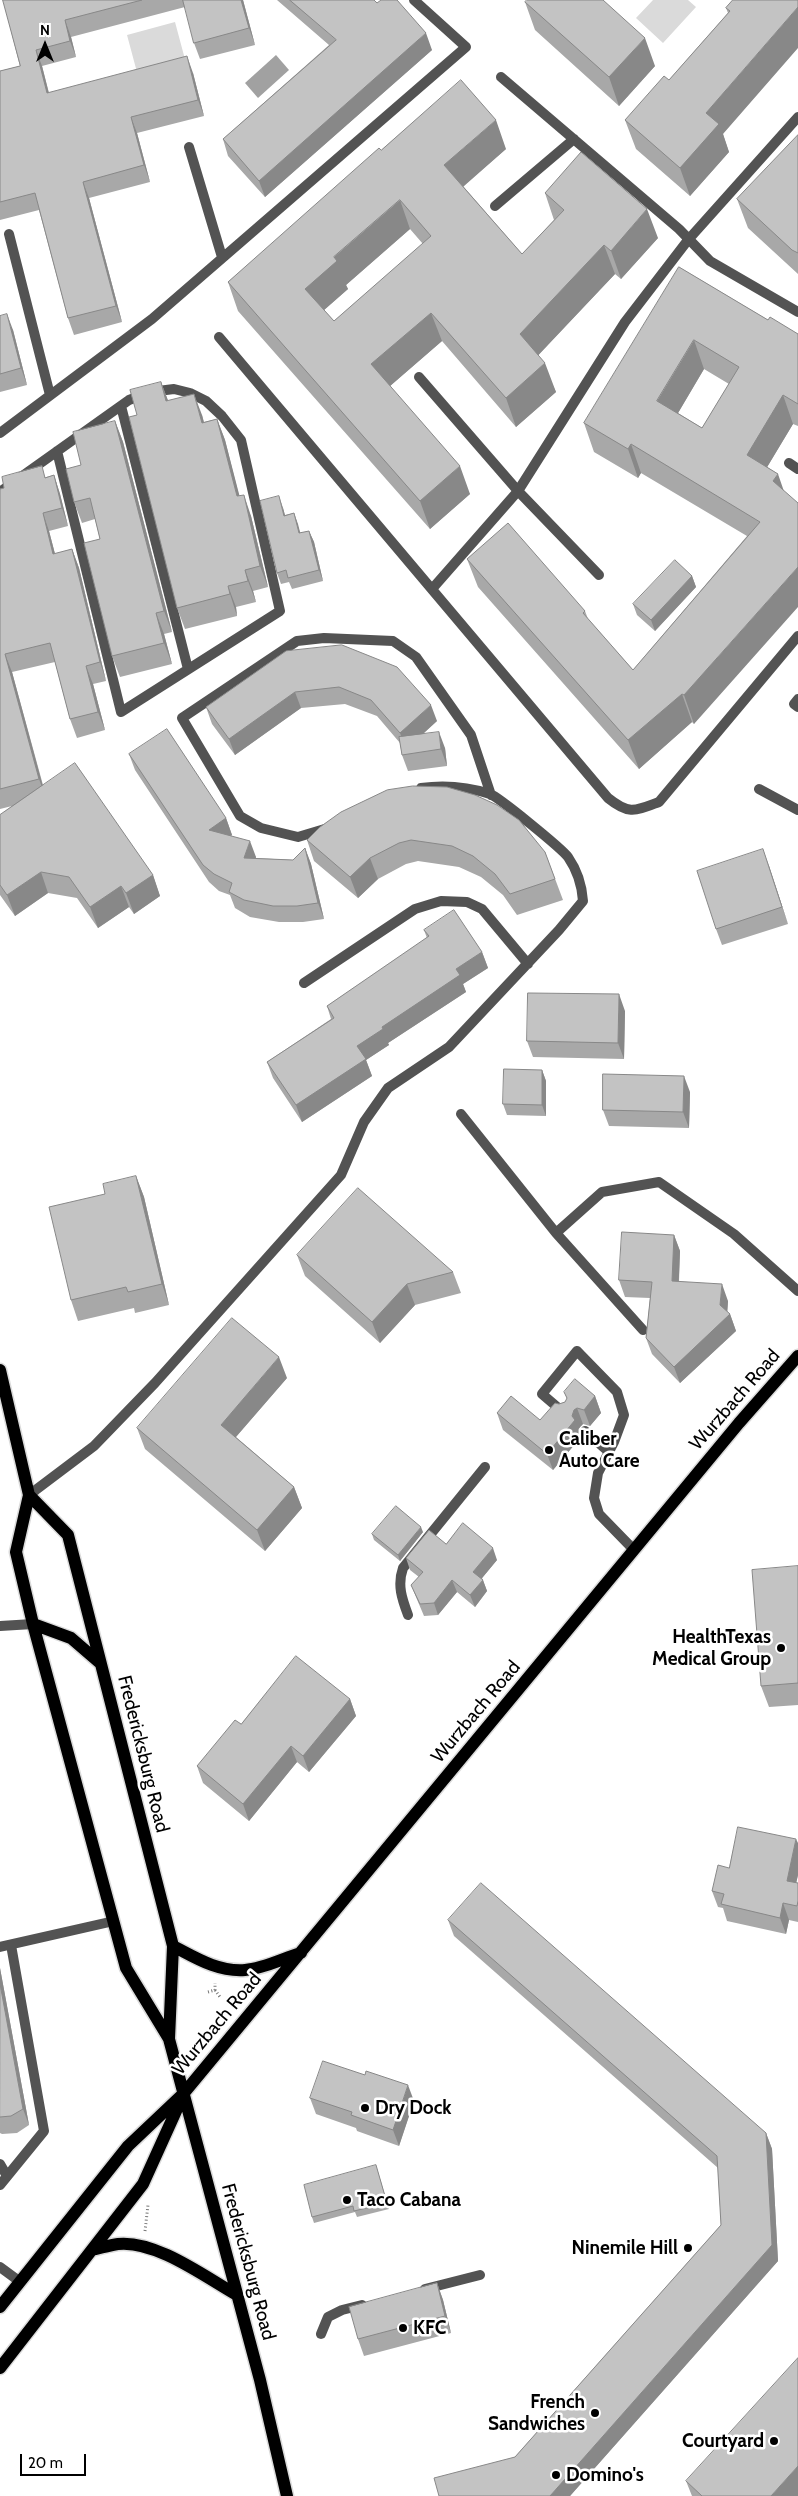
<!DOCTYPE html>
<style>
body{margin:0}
#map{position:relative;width:798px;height:2496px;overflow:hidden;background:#fff;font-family:Cabin,sans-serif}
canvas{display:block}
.north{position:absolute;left:20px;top:20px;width:50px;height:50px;-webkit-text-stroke:4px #fff;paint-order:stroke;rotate:0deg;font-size:14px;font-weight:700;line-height:20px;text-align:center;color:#000}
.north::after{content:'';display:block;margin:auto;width:18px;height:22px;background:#000;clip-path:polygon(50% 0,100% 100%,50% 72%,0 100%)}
.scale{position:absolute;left:20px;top:2454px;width:66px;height:22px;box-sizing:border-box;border:2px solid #000;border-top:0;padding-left:6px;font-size:15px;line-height:18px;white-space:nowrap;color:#000;-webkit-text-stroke:4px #fff;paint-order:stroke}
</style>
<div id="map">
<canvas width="798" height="2496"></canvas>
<div class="north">N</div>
<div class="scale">20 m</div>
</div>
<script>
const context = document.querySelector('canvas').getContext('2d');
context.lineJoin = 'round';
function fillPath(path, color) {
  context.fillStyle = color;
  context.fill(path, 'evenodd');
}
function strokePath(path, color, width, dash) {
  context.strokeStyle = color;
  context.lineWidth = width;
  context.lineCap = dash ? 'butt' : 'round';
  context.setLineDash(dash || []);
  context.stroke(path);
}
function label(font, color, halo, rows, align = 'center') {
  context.font = font + ' Cabin,sans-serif';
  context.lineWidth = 5;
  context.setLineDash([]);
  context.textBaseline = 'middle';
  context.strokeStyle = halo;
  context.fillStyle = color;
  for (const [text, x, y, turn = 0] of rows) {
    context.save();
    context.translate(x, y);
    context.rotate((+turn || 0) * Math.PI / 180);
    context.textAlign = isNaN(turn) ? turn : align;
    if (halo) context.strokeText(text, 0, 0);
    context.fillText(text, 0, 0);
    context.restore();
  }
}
const green = new Path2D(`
 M 653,0 L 688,0 L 696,7 L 663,43 L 636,18 Z
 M 175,22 L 186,63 L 138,76 L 127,35 Z`);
const water = new Path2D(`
 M 276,55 L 289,70 L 258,98 L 245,83 Z`);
const path = new Path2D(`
 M 215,1990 L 220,1997
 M 208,1992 L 215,1990 L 215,1983
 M 145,2231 L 148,2205`);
const service = new Path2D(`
 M 501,77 L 679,229 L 710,261 L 798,312
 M 189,147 L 222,257
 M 495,206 L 574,139
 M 9,234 L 50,395
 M 219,337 L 608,798 C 629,815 635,811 659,802 L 798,636
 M 419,377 L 518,491 L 599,575
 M 121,406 L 188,669
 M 0,433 L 152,319 L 466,47 L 414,0
 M 789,463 L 798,469
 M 0,492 L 129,400 L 150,392 L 174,389 L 190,393 L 206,401 L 222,416 L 241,440 L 280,611 L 121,712 L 57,451
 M 432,589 L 518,491 L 625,322 L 688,240 L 798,117
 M 798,699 L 794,704 L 798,707
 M 759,789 L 798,810
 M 328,828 L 298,837 L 261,828 L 240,816 L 182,718 L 297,641 L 324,638 L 393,641 L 416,657 L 471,735 L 491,795
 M 304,983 L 415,909 L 441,901 L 467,902 L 482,909 L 528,964
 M 461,1114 L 556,1233 L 602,1192 L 659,1182 L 734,1234 L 798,1291
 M 556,1233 L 643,1330
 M 563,1412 L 542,1394 L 577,1351 L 617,1392 L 624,1415 L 614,1442 L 598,1473 L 594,1498 L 599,1514 L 634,1550
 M 585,1431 L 609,1452
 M 29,1495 L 94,1446 L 155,1383 L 341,1175 L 364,1122 L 388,1088 L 449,1047 L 559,930 L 583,901 C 582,886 577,870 568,857 C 561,848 500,798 490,794 C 468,787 443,785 421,788
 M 408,1615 C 402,1599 397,1585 403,1568 L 485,1467
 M 0,1947 L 114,1921
 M 0,2164 L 7,2176
 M 0,2185 L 44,2131 L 11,1945
 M 0,2267 L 19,2281
 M 425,2289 L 480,2275
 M 321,2334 L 328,2317 L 342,2310 L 362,2305`);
const tertiary = new Path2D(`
 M 0,1626 L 33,1624`);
const primary = new Path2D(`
 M 0,1370 L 29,1495 L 16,1552 L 33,1624 L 126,1968 L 169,2039 L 260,2380 L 287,2496
 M 29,1495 L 68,1535 L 173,1946 L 169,2039
 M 33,1624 L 71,1638 L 100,1663
 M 173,1946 C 196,1958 218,1972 245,1970 C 263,1969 284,1958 301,1953
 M 92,2250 C 101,2248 110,2245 118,2244 C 156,2240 205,2277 237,2295
 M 0,2307 L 128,2146 L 184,2093 L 739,1423 L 798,1356
 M 0,2368 L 143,2184 L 181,2100`);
const wall = new Path2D(`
 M 3,0 L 243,0 L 255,45 L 200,59 L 194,43 L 185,7 L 71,37 L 76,57 L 42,66 L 49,93 L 193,73 L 204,116 L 137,133 L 150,182 L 89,198 L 122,322 L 74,335 L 68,318 L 39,210 L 0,220 L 0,71 L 20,66 Z
 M 277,0 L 374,0 L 432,50 L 265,197 L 228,156 L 223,139 L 329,45 Z
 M 733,0 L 723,134 L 729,152 L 690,196 L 636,149 L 625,120 L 669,80 L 728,13 L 726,8 Z
 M 525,2 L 655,66 L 619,106 L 535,30 Z
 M 798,135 L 798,274 L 748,228 L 737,199 Z
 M 506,149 L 463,186 L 522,254 L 554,220 L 545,193 L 658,238 L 621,279 L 615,274 L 538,355 L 556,392 L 516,427 L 442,341 L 390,386 L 470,494 L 430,529 L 238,311 L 228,282 L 381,150 ZM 410,229 L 423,244 L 334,321 L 324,310 L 348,289 L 346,285 Z
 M 679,267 L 768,320 L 798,334 L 798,426 L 793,424 L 767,467 L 778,474 L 694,724 L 692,722 L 639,769 L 478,587 L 467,559 L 585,611 L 588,619 L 633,670 L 747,536 L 641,473 L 638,478 L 594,452 L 584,423 ZM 704,369 L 729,384 L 702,428 L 678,413 Z
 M 0,316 L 13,330 L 27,385 L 0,392 Z
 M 161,382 L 168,401 L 202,415 L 204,422 L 217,419 L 225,440 L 239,496 L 251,516 L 268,587 L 253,591 L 256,602 L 236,607 L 237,616 L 185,629 L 177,608 L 137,415 Z
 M 115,421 L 123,442 L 172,632 L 164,634 L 172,664 L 120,677 L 112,656 L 100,539 L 95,519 L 82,523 L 74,502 L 81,465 Z
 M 54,475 L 60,494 L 68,526 L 49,531 L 55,554 L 72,549 L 79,568 L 106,681 L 93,684 L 105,730 L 77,738 L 70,719 L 55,662 L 12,672 L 43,785 L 153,875 L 160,896 L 134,914 L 129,907 L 98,928 L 77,898 L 48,893 L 15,916 L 0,895 L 0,815 L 12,806 L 0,809 L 0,489 Z
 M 283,508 L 285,515 L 294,513 L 300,533 L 309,531 L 314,542 L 323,581 L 292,589 L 289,582 L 281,584 L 277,573 Z
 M 692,576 L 696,587 L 655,631 L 637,615 L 633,604 Z
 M 286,651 L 437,721 L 423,734 L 445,748 L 447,766 L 408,771 L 402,755 L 400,743 L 377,716 L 345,704 L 301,708 L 235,755 L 212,724 L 206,707 Z
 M 129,754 L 226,818 L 232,835 L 231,836 L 256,857 L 256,858 L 293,860 L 305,848 L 311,864 L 324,919 L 303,922 L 279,922 L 250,917 L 235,908 L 230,895 L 219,891 L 209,882 L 135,770 Z
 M 447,787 L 545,852 L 563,900 L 517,915 L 503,895 L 481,877 L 459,867 L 418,861 L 406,864 L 378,879 L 358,898 L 314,861 L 307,840 Z
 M 769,866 L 788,924 L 722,945 L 716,929 Z
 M 424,930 L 482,952 L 488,968 L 463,984 L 466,992 L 388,1043 L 389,1045 L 366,1060 L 372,1076 L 302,1122 L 273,1078 L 267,1062 L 331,1019 L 327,1006 L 427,938 Z
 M 625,1011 L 624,1059 L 533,1057 L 527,1041 Z
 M 542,1070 L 546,1081 L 546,1116 L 507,1115 L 503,1104 Z
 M 690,1092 L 689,1128 L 609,1126 L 603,1110 Z
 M 136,1176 L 144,1197 L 169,1305 L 135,1313 L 134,1308 L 78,1321 L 71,1300 L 105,1194 Z
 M 674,1235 L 680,1251 L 679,1282 L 728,1301 L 727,1312 L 730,1314 L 736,1331 L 680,1383 L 652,1354 L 646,1338 L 650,1298 L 625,1297 L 619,1280 Z
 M 297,1255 L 453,1272 L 461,1293 L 415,1305 L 380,1343 L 305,1276 Z
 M 287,1378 L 236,1437 L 294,1487 L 302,1508 L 265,1551 L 145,1449 L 137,1428 Z
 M 564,1392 L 595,1396 L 601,1413 L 590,1426 L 583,1424 L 580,1427 L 579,1431 L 581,1437 L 553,1470 L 503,1430 L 497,1413 L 540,1420 L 559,1404 L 565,1402 L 567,1399 Z
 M 423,1532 L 400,1561 L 374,1540 L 372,1534 Z
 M 446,1544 L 497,1560 L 482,1578 L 487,1591 L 475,1607 L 457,1592 L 438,1615 L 424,1616 L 416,1597 L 411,1585 L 419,1577 L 410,1570 L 406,1558 Z
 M 798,1566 L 798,1705 L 769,1707 L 761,1686 Z
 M 350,1699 L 356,1716 L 309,1772 L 297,1762 L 249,1821 L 203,1783 L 197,1766 L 241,1724 Z
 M 798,1843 L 798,1875 L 796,1883 L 798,1883 L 798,1922 L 789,1920 L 786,1934 L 727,1921 L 723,1908 L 718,1907 L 712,1891 L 729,1868 Z
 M 448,1920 L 766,2133 L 772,2149 L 778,2261 L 570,2496 L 439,2496 L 515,2457 L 721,2225 L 718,2168 L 454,1936 Z
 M 0,1968 L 29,2125 L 17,2133 L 2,2134 L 0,2133 Z
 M 310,2098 L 414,2101 L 399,2146 L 357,2131 L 356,2128 L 316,2114 Z
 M 376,2165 L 389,2209 L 357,2217 L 355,2212 L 314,2223 L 312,2217 Z
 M 437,2283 L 443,2300 L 451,2333 L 364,2356 L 358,2339 Z
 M 686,2481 L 798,2496 L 692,2496 Z`);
const shadedWall = new Path2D(`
 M 241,0 L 243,0 L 255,45 L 249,28 Z
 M 798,7 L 798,48 L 723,134 L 729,152 L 690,196 L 680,168 L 706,113 Z
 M 65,20 L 71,37 L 76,57 L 70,41 Z
 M 426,33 L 432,50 L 265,197 L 259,181 Z
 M 645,38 L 655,66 L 619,106 L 609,77 Z
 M 36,50 L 42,66 L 53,110 L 47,93 Z
 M 187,56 L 193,73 L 204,116 L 198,100 Z
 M 131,117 L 137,133 L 150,182 L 144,165 Z
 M 496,120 L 506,149 L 455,194 L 444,165 Z
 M 83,182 L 89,198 L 122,322 L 116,306 Z
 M 400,200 L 410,229 L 346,285 L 348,289 L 315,318 L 305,289 L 334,257 Z
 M 647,209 L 658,238 L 621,279 L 611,251 Z
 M 604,245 L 615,274 L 531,363 L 520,334 Z
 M 431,313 L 442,341 L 382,393 L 371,364 Z
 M 7,314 L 13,330 L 27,385 L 21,368 Z
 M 694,340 L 704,369 L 668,430 L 657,401 Z
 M 545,363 L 556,392 L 516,427 L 506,398 Z
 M 161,382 L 169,403 L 166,401 Z
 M 194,394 L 202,415 L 209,444 L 202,423 Z
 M 783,395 L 793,424 L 757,484 L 747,455 Z
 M 217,419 L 225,440 L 245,517 L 237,496 Z
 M 115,421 L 123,442 L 172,632 L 164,611 Z
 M 631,444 L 641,473 L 638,478 L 628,449 Z
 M 460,466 L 470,494 L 430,529 L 420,501 Z
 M 778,474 L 788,503 L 773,481 Z
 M 54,475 L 60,494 L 68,526 L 62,508 Z
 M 244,495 L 251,516 L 268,587 L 260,566 Z
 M 279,496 L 283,508 L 288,527 L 284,516 Z
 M 43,513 L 49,531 L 60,573 L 53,554 Z
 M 294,513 L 298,524 L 303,544 L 299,533 Z
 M 309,531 L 314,542 L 323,581 L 319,570 Z
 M 72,549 L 79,568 L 106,681 L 100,662 Z
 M 798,567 L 798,607 L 694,724 L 684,695 Z
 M 245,570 L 253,591 L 256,602 L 248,581 Z
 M 692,576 L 696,587 L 655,631 L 651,620 Z
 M 228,586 L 236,607 L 237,616 L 230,594 Z
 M 156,613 L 164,634 L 172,664 L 164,643 Z
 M 5,654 L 12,672 L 46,798 L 39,779 Z
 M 86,666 L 93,684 L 105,730 L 98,712 Z
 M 295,692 L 301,708 L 235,755 L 229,739 Z
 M 682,694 L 692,722 L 639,769 L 628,740 Z
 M 431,705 L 437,721 L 406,749 L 400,733 Z
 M 439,732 L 445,748 L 447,766 L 441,749 Z
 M 226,818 L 232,835 L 215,847 L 209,830 Z
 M 250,841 L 256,857 L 250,874 L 244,858 Z
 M 305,848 L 311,864 L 324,919 L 318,903 Z
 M 763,849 L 769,866 L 788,924 L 782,907 Z
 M 370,858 L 378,879 L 358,898 L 350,877 Z
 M 41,872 L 48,893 L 15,916 L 7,895 Z
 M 153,875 L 160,896 L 134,914 L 126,893 Z
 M 121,886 L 129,907 L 98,928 L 90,907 Z
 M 482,952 L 488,968 L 463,984 L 466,992 L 388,1043 L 389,1045 L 366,1060 L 372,1076 L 302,1122 L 296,1105 L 357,1046 L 456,969 Z
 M 619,994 L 625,1011 L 624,1059 L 618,1043 Z
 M 542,1070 L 546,1081 L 546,1116 L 542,1105 Z
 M 684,1076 L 690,1092 L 689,1128 L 683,1112 Z
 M 136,1176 L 144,1197 L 169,1305 L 162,1284 Z
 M 674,1235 L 680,1251 L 678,1298 L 672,1281 Z
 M 407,1284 L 415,1305 L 380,1343 L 372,1322 Z
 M 722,1284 L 728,1301 L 727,1317 L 730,1314 L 736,1331 L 680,1383 L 674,1367 L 720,1305 Z
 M 279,1357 L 287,1378 L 228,1446 L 221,1425 Z
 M 595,1396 L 601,1413 L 590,1426 L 584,1410 Z
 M 577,1408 L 583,1424 L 580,1427 L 579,1431 L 581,1437 L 553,1470 L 547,1454 L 572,1416 L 574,1410 Z
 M 294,1487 L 302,1508 L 265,1551 L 257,1530 Z
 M 421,1527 L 423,1532 L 400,1561 L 398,1555 Z
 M 493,1548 L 497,1560 L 478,1583 L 473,1572 Z
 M 452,1580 L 457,1592 L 438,1615 L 434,1603 Z
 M 483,1580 L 487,1591 L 475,1607 L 470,1595 Z
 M 350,1699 L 356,1716 L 309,1772 L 303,1756 Z
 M 291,1746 L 297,1762 L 249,1821 L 243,1804 Z
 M 796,1839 L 798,1843 L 798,1875 L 793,1897 L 787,1881 Z
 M 783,1903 L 789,1920 L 786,1934 L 780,1918 Z
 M 0,1968 L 29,2125 L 23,2109 L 0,1984 Z
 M 408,2085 L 414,2101 L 399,2146 L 393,2130 Z
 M 766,2133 L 772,2149 L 778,2261 L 570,2496 L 550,2496 L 772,2245 Z
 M 437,2283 L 443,2300 L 451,2333 L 445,2316 Z
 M 798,2466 L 798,2496 L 771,2496 Z`);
const building = new Path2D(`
 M 3,0 L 142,0 L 65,20 L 70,41 L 36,50 L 47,93 L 187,56 L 198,100 L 131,117 L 144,165 L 83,182 L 116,306 L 68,318 L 35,193 L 0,202 L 0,71 L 20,66 Z
 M 183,0 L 241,0 L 249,28 L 194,43 Z
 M 290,0 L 374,0 L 377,3 L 381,0 L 397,0 L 426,33 L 259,181 L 223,139 L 336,40 Z
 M 527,0 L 603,0 L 645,38 L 609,77 L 525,2 Z
 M 733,0 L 798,0 L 798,7 L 706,113 L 719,124 L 680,168 L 625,120 L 664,76 L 669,80 L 730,11 L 726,8 Z
 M 461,80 L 496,120 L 444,165 L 522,254 L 564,210 L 545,193 L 581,152 L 647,209 L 611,251 L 604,245 L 520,334 L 545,363 L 506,398 L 431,313 L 371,364 L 460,466 L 420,501 L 228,282 L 379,148 L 381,150 ZM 400,200 L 431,236 L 334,321 L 305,289 L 337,261 L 334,257 Z
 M 798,135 L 798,253 L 792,250 L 737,199 Z
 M 679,267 L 768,320 L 770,317 L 798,334 L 798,404 L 783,395 L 747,455 L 778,474 L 773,481 L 798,503 L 798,567 L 684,695 L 682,694 L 628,740 L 467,559 L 508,523 L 585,611 L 583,613 L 633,670 L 760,522 L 631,444 L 628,449 L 584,423 ZM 694,340 L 739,367 L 702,428 L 657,401 Z
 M 7,314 L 21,368 L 0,374 L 0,316 Z
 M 161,382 L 166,401 L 194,394 L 202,423 L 217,419 L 237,496 L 244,495 L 260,566 L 245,570 L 248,581 L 228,586 L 230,594 L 177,608 L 129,417 L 137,415 L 130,390 Z
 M 115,421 L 164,611 L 156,613 L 164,643 L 112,656 L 84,543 L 100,539 L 90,498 L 74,502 L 66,469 L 81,465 L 73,432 Z
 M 42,466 L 45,478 L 54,475 L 62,508 L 43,513 L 53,554 L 72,549 L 100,662 L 86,666 L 98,712 L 70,719 L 50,643 L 5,654 L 39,779 L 0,789 L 0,489 L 4,488 L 2,477 Z
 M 279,496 L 284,516 L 294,513 L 299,533 L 309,531 L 319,570 L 288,578 L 286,570 L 277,573 L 260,501 Z
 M 675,560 L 692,576 L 651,620 L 633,604 Z
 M 342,645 L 397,667 L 431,705 L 400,733 L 371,700 L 339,687 L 295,692 L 229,739 L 206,707 L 286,651 Z
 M 167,729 L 226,818 L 209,830 L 250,841 L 244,858 L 293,860 L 305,848 L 318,903 L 297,906 L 273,906 L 244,900 L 229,892 L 232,883 L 214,874 L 203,865 L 129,754 Z
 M 439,732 L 441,749 L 402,755 L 399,737 Z
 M 75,763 L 153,875 L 126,893 L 121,886 L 90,907 L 69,877 L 41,872 L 7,895 L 0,885 L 0,815 Z
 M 413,786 L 447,787 L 475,795 L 497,805 L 519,820 L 545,852 L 555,879 L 510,894 L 495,874 L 473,856 L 452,846 L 411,840 L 399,843 L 370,858 L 350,877 L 307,840 L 320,827 L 341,812 L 387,790 Z
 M 763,849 L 782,907 L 716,929 L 697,871 Z
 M 454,910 L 482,952 L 456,969 L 460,975 L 382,1027 L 383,1029 L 357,1046 L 366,1059 L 296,1105 L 267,1062 L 334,1018 L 327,1006 L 429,936 L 424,930 Z
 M 528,993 L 619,994 L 618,1043 L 527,1041 Z
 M 504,1069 L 542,1070 L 542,1105 L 503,1104 Z
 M 603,1074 L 684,1076 L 683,1112 L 603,1110 Z
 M 136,1176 L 162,1284 L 128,1292 L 126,1287 L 71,1300 L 49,1207 L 105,1194 L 103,1184 Z
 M 358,1188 L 453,1272 L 407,1284 L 372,1322 L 297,1255 Z
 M 622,1232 L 674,1235 L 672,1281 L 722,1284 L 720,1305 L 730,1314 L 674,1367 L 646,1338 L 652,1282 L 619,1280 Z
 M 232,1318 L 279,1357 L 221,1425 L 294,1487 L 257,1530 L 137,1428 Z
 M 575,1379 L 595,1396 L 584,1410 L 577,1408 L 574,1410 L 572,1416 L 575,1420 L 547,1454 L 497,1413 L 511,1396 L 540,1420 L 555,1403 L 559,1404 L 565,1402 L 567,1398 L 564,1392 Z
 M 396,1506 L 421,1527 L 398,1555 L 372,1534 Z
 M 463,1523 L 493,1548 L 473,1572 L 483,1580 L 470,1595 L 452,1580 L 434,1603 L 420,1604 L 411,1585 L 423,1572 L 406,1558 L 429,1530 L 446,1544 Z
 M 798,1566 L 798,1683 L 761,1686 L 752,1570 Z
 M 296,1656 L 350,1699 L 303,1756 L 291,1746 L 243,1804 L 197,1766 L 235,1720 L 241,1724 Z
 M 738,1827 L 796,1839 L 787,1881 L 798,1883 L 798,1901 L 797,1906 L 783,1903 L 780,1918 L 721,1904 L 724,1894 L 712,1891 L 718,1865 L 729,1868 Z
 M 481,1883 L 766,2133 L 772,2245 L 550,2496 L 439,2496 L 434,2478 L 515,2457 L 721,2225 L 717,2156 L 448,1920 Z
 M 0,1984 L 23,2109 L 11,2116 L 0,2117 Z
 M 323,2061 L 365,2075 L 366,2071 L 408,2085 L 393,2130 L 351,2115 L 352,2112 L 310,2098 Z
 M 376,2165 L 387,2203 L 354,2211 L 353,2206 L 312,2217 L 304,2185 Z
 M 437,2283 L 445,2316 L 358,2339 L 349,2307 Z
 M 798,2358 L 798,2466 L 771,2496 L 702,2496 L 686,2481 Z`);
const markers = [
 [549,1450,5,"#000"],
 [781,1648,5,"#000"],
 [365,2108,5,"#000"],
 [347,2200,5,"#000"],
 [688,2248,5,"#000"],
 [403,2328,5,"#000"],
 [595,2413,5,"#000"],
 [774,2441,5,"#000"],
 [556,2475,5,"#000"]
];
const streetNames = [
 ["Wurzbach Road",735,1400,-49],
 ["Wurzbach Road",476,1712,-50],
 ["Fredericksburg Road",143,1754,76],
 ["Wurzbach Road",217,2024,-50],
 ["Fredericksburg Road",248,2262,75]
];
const poiNames = [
 ["Caliber",559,1439],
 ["Auto Care",559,1461],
 ["HealthTexas",771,1637,"right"],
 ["Medical Group",771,1659,"right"],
 ["Dry Dock",375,2108],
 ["Taco Cabana",357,2200],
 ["Ninemile Hill",678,2248,"right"],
 ["KFC",413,2328],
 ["French",585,2402,"right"],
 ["Sandwiches",585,2424,"right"],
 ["Courtyard",764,2441,"right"],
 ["Domino's",566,2475]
];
fillPath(green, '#dadada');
fillPath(water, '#a1a1a1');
strokePath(primary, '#dbdbdb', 15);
strokePath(path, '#757575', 3, [1, 2.5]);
strokePath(service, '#535353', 10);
strokePath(tertiary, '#535353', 10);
strokePath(primary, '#000', 12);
fillPath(wall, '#a8a8a8');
fillPath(shadedWall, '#888');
fillPath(building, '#c3c3c3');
strokePath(building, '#888', 1);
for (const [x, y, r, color] of markers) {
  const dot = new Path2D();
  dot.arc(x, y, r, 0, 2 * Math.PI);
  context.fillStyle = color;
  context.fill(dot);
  strokePath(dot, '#fff', 2);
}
label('19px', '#000', '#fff', streetNames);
label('bold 19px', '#000', '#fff', poiNames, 'left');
</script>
